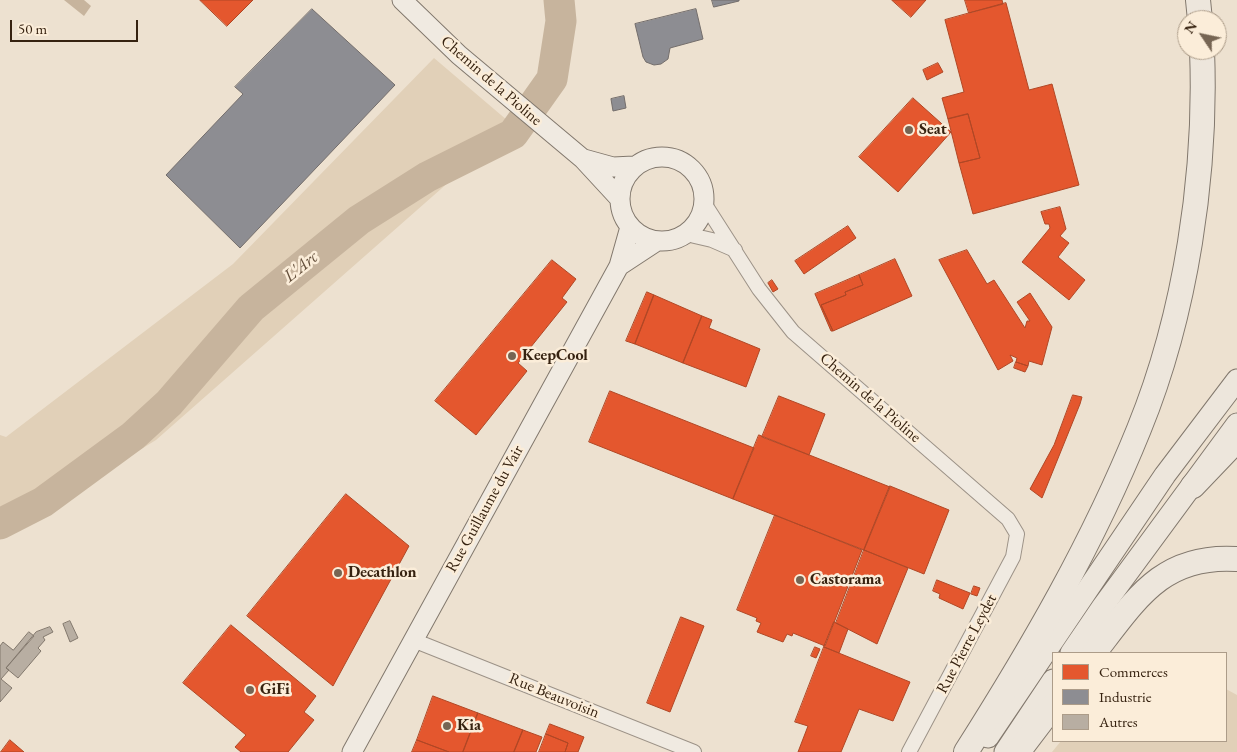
<!DOCTYPE html>
<style>
body{margin:0}
#map{position:relative;width:1237px;height:752px;overflow:hidden;background:#ede1d0;font-family:"EB Garamond",serif}
canvas{display:block}
.legend{position:absolute;left:1052px;top:652px;width:175px;height:90px;box-sizing:border-box;background:#fbedd9;border:1px solid #ac9c89;margin:0;padding:6px 9px;list-style:none;font-size:15px;color:#362210}
.legend li{display:flex;align-items:center;gap:10px;height:25px}
.legend b{width:25px;border:1px solid #ac9c89}
.north{position:absolute;left:1177px;top:10px;width:50px;height:50px;box-sizing:border-box;background:#fbedd9;border:1px solid #ac9c89;border-radius:50%;rotate:304deg;font-size:14px;font-weight:700;line-height:20px;text-align:center;color:#362210}
.north::after{content:'';display:block;margin:auto;width:18px;height:22px;background:#766553;clip-path:polygon(50% 0,100% 100%,50% 72%,0 100%)}
.scale{position:absolute;left:10px;top:20px;width:128px;height:22px;box-sizing:border-box;border:2px solid #362210;border-top:0;padding-left:6px;font-size:15px;line-height:18px;white-space:nowrap;color:#362210;-webkit-text-stroke:4px #fbedd9;paint-order:stroke}
</style>
<div id="map">
<canvas width="1237" height="752"></canvas>
<ul class="legend">
<li><b style="height:14px;background:#e4572e"></b>Commerces</li>
<li><b style="height:14px;background:#8d8d92"></b>Industrie</li>
<li><b style="height:14px;background:#b8aea2"></b>Autres</li>
</ul>
<div class="north">N</div>
<div class="scale">50 m</div>
</div>
<script>
const context = document.querySelector('canvas').getContext('2d');
context.lineJoin = 'round';
function fillPath(path, color) {
  context.fillStyle = color;
  context.fill(path, 'evenodd');
}
function strokePath(path, color, width, dash) {
  context.strokeStyle = color;
  context.lineWidth = width;
  context.lineCap = dash ? 'butt' : 'round';
  context.setLineDash(dash || []);
  context.stroke(path);
}
function label(font, color, halo, rows, align = 'center') {
  context.font = font + ' "EB Garamond",serif';
  context.lineWidth = 5;
  context.setLineDash([]);
  context.textBaseline = 'middle';
  context.strokeStyle = halo;
  context.fillStyle = color;
  for (const [text, x, y, turn = 0] of rows) {
    context.save();
    context.translate(x, y);
    context.rotate((+turn || 0) * Math.PI / 180);
    context.textAlign = isNaN(turn) ? turn : align;
    if (halo) context.strokeText(text, 0, 0);
    context.fillText(text, 0, 0);
    context.restore();
  }
}
const green = new Path2D(`
 M 434,58 L 521,132 L 450,181 L 156,440 L 0,536 L 0,435 L 6,437 L 233,264 Z
 M 1226,689 L 1237,695 L 1237,752 L 1052,752 L 1061,741 L 1226,741 Z`);
const water = new Path2D(`
 M 64,0 L 84,0 L 91,6 L 84,16 Z`);
const shops = new Path2D(`
 M 200,0 L 253,0 L 227,26 Z
 M 892,0 L 926,0 L 911,17 Z
 M 965,0 L 1002,0 L 1003,4 L 969,13 Z
 M 1006,3 L 1029,90 L 1052,84 L 1079,185 L 973,214 L 959,163 L 980,158 L 968,114 L 948,119 L 942,98 L 964,92 L 945,20 Z
 M 938,63 L 943,72 L 927,80 L 923,70 Z
 M 913,98 L 951,132 L 898,192 L 859,157 Z
 M 968,114 L 980,158 L 959,163 L 948,119 Z
 M 1060,207 L 1066,229 L 1060,236 L 1069,243 L 1058,257 L 1085,280 L 1069,300 L 1022,262 L 1050,228 L 1049,224 L 1045,224 L 1041,212 Z
 M 848,226 L 856,238 L 804,274 L 795,261 Z
 M 967,250 L 987,284 L 994,280 L 1025,328 L 1027,321 L 1030,321 L 1017,302 L 1030,293 L 1052,327 L 1042,365 L 1029,361 L 1028,366 L 1016,362 L 1017,358 L 1010,355 L 1013,361 L 998,370 L 939,260 Z
 M 895,259 L 912,296 L 833,331 L 821,305 L 846,295 L 845,292 L 863,285 L 859,275 Z
 M 552,260 L 576,279 L 562,298 L 567,302 L 518,363 L 527,371 L 476,435 L 435,401 Z
 M 859,275 L 863,285 L 845,292 L 846,295 L 821,305 L 833,331 L 831,331 L 815,294 Z
 M 772,280 L 778,289 L 773,292 L 768,283 Z
 M 647,292 L 654,295 L 635,344 L 626,341 Z
 M 654,295 L 702,316 L 683,363 L 635,344 Z
 M 702,316 L 712,320 L 709,328 L 760,349 L 746,387 L 683,363 Z
 M 1016,362 L 1028,366 L 1025,372 L 1014,368 Z
 M 610,391 L 754,448 L 733,499 L 589,442 Z
 M 1073,395 L 1082,397 L 1080,404 L 1042,498 L 1030,489 L 1054,445 Z
 M 779,396 L 825,414 L 809,455 L 762,437 Z
 M 759,435 L 890,487 L 864,550 L 733,499 Z
 M 890,486 L 949,510 L 924,574 L 864,550 Z
 M 346,494 L 409,546 L 333,686 L 247,616 Z
 M 775,515 L 862,550 L 825,646 L 793,633 L 792,636 L 787,634 L 783,642 L 757,632 L 761,623 L 756,621 L 757,618 L 737,610 Z
 M 864,550 L 908,568 L 877,644 L 836,623 Z
 M 937,580 L 970,593 L 963,609 L 939,598 L 940,594 L 933,591 Z
 M 974,586 L 980,588 L 977,596 L 971,594 Z
 M 681,617 L 704,626 L 670,712 L 647,703 Z
 M 834,622 L 848,629 L 839,653 L 824,647 Z
 M 231,625 L 316,696 L 304,712 L 314,720 L 288,752 L 241,752 L 235,747 L 246,735 L 183,683 Z
 M 815,647 L 820,649 L 816,658 L 811,656 Z
 M 824,647 L 910,682 L 893,721 L 859,709 L 841,752 L 798,752 L 808,726 L 795,722 Z
 M 433,696 L 478,713 L 463,752 L 449,752 L 417,740 Z
 M 478,713 L 523,730 L 514,752 L 463,752 Z
 M 550,724 L 584,737 L 578,752 L 565,752 L 568,743 L 546,734 Z
 M 523,730 L 542,737 L 536,752 L 514,752 Z
 M 546,734 L 568,743 L 565,752 L 539,752 Z
 M 10,740 L 24,752 L 1,752 Z
 M 417,740 L 449,752 L 412,752 Z`);
const industry = new Path2D(`
 M 712,0 L 739,0 L 739,1 L 714,7 Z
 M 312,9 L 395,85 L 240,248 L 166,175 L 243,94 L 235,87 Z
 M 696,9 L 703,39 L 670,48 L 668,59 L 661,64 L 654,65 L 646,62 L 643,57 L 635,24 Z
 M 624,96 L 626,108 L 613,111 L 611,99 Z`);
const river = new Path2D(`
 M 0,524 L 43,502 L 133,436 L 169,403 L 251,308 L 359,220 L 427,177 L 513,134 L 552,79 L 561,21 L 559,0`);
const building = new Path2D(`
 M 70,621 L 78,638 L 70,642 L 63,624 Z
 M 50,627 L 53,632 L 43,637 L 45,640 L 38,648 L 41,651 L 18,678 L 6,668 L 36,632 Z
 M 29,632 L 34,636 L 6,668 L 9,670 L 1,679 L 12,688 L 0,702 L 0,646 L 3,642 L 13,650 Z`);
const street = new Path2D(`
 M 704,203 L 759,289 L 793,332 L 1008,519 L 1017,534 L 1013,557 L 909,752
 M 686,234 L 712,240 L 735,250
 M 413,640 L 694,752`);
const secondary = new Path2D(`
 M 402,0 L 459,55 L 583,159 L 619,198
 M620 199a42 42 0 1 1 84 0a42 42 0 1 1-84 0Z
 M 584,159 L 613,167 L 634,166
 M 619,266 L 657,241
 M 352,752 L 619,266 L 630,227`);
const primary = new Path2D(`
 M 1071,653 L 1103,606 L 1237,424
 M 988,737 L 1165,475 L 1237,380
 M 1005,752 L 1053,680`);
const highway = new Path2D(`
 M 1198,0 L 1200,20
 M 1193,486 L 1237,440
 M 1094,653 C 1136,599 1162,554 1237,559
 M 966,752 C 1032,648 1093,543 1139,429 C 1186,314 1207,173 1202,50
 M 1018,752 L 1053,706`);
const markers = [
 [909,130,5,"#766553"],
 [512,356,5,"#766553"],
 [338,573,5,"#766553"],
 [800,580,5,"#766553"],
 [250,690,5,"#766553"],
 [447,726,5,"#766553"]
];
const streetNames = [
 ["Chemin de la Pioline",491,81,41],
 ["Chemin de la Pioline",870,398,41],
 ["Rue Guillaume du Vair",485,509,-61],
 ["Rue Pierre Leydet",967,644,-62],
 ["Rue Beauvoisin",554,696,22]
];
const poiNames = [
 ["Seat",919,130],
 ["KeepCool",522,356],
 ["Decathlon",348,573],
 ["Castorama",810,580],
 ["GiFi",260,690],
 ["Kia",457,726]
];
const waterNames = [
 ["L'Arc",301,267,-39]
];
fillPath(green, '#e1d0b8');
fillPath(water, '#c7b49d');
fillPath(shops, '#e4572e');
strokePath(shops, '#b04725', 1);
fillPath(industry, '#8d8d92');
strokePath(industry, '#736d6b', 1);
strokePath(river, '#c7b49d', 31);
fillPath(building, '#b8aea2');
strokePath(building, '#82786d', 1);
strokePath(street, '#9c9287', 16);
strokePath(secondary, '#82786d', 21);
strokePath(primary, '#82786d', 23);
strokePath(highway, '#82786d', 26);
strokePath(street, '#f0eae1', 14);
strokePath(secondary, '#f0eae1', 19);
strokePath(primary, '#ede6dc', 21);
strokePath(highway, '#ede6dc', 24);
for (const [x, y, r, color] of markers) {
  const dot = new Path2D();
  dot.arc(x, y, r, 0, 2 * Math.PI);
  context.fillStyle = color;
  context.fill(dot);
  strokePath(dot, '#fbedd9', 2);
}
label('16px', '#362210', '#fbedd9', streetNames);
label('bold 16px', '#362210', '#fbedd9', poiNames, 'left');
label('italic 18px', '#634e3a', '#fbedd9', waterNames);
</script>
